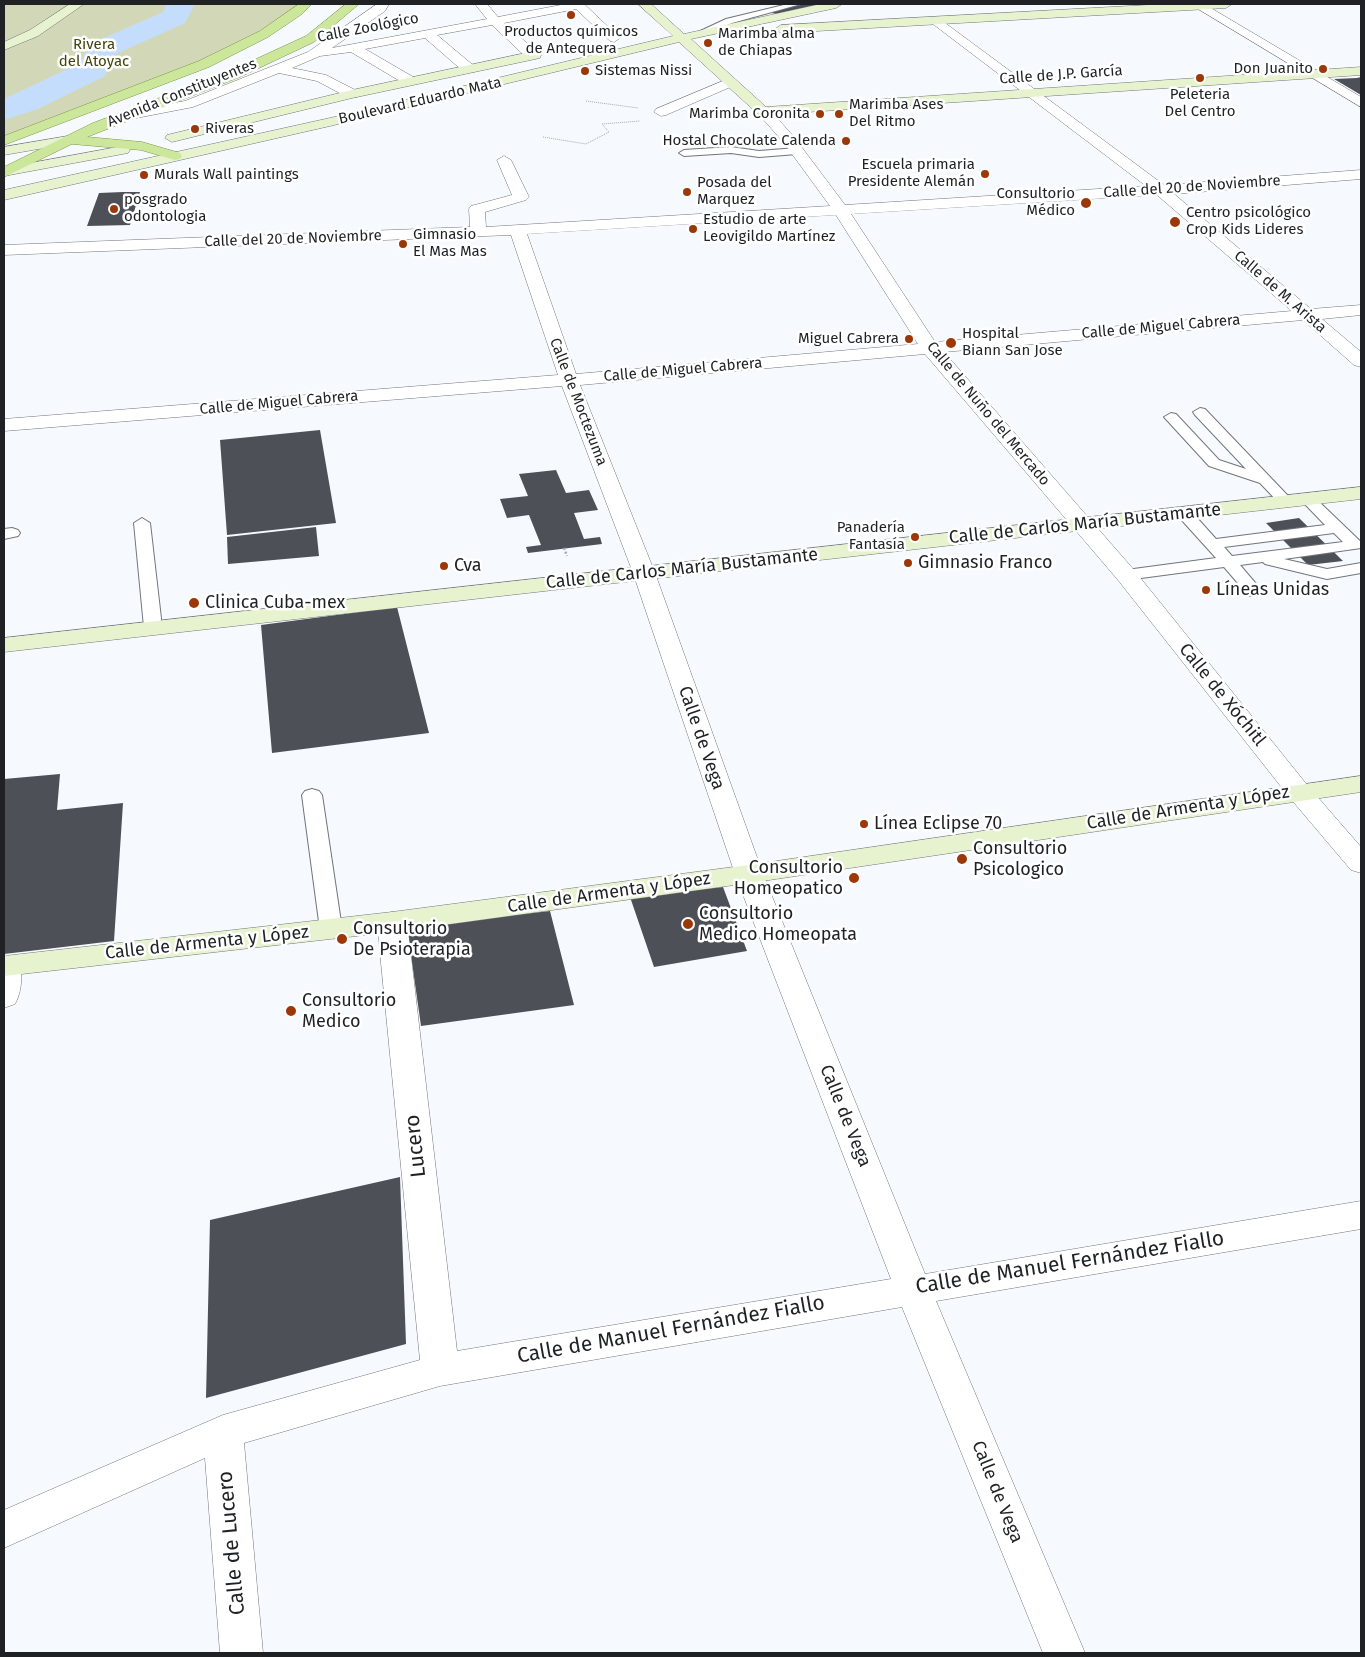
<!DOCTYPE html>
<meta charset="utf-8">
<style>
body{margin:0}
#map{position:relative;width:1365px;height:1657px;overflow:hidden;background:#f6f9fe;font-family:"Fira Sans",sans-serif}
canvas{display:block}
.frame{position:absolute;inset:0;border:5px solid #1f2124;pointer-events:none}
</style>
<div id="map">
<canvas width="1365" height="1657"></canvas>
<div class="frame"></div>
</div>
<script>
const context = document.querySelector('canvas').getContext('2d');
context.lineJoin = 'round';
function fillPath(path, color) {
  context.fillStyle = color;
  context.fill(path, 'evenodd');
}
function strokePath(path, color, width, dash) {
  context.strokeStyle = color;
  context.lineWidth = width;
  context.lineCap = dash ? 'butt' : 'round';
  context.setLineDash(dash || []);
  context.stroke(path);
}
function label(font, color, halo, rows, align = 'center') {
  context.font = font + ' "Fira Sans",sans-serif';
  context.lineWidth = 5;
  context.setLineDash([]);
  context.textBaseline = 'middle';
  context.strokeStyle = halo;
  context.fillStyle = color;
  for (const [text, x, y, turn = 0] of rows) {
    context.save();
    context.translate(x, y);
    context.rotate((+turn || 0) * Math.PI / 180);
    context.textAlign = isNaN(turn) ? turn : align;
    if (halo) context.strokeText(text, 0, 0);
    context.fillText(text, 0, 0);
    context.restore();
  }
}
const green = new Path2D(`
 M 4,4 L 72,4 L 35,27 L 69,11 L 77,4 L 302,4 L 270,29 L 204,64 L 4,140 Z`);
const river = new Path2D(`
 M 167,4 L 195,4 L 185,23 L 114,55 L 105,76 L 38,109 L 4,120 L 4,99 L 80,63 L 90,44 L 163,12 Z`);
const building = new Path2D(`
 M 800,4 L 826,4 L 781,15 L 767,12 Z
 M 1361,77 L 1361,95 L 1334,79 L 1357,78 Z
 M 123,192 L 140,192 L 130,225 L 87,226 L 99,193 Z
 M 320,430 L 336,523 L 227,535 L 220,440 Z
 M 556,470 L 566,493 L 589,490 L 598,510 L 574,513 L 584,539 L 600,537 L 602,544 L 528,553 L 526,547 L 541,545 L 529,515 L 507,518 L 500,499 L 528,496 L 519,474 Z
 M 1299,518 L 1343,561 L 1308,565 L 1266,523 Z
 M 316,527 L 319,556 L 228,564 L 227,537 Z
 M 397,607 L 429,733 L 272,753 L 261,625 Z
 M 60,774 L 57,810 L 123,803 L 114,941 L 4,954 L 4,779 Z
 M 723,887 L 747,951 L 654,967 L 630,897 Z
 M 550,911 L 574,1005 L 421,1026 L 407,927 Z
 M 400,1177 L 406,1344 L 206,1398 L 210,1220 Z`);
const pathFar1 = new Path2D(`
 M 586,101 L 638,108
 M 543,137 L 586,144 L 609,132 L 602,124 L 640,121`);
const path = new Path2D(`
 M 564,548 L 567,556`);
const lane = new Path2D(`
 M 788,4 L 801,4 L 732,23 L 701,36 L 694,34 L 726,19 Z
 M 731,147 L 759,151 L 797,148 L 802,151 L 797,154 L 759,157 L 731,153 L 684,156 L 679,153 L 684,150 Z
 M 1200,408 L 1205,409 L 1291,499 L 1294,502 L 1291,505 L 1281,505 L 1260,483 L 1209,466 L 1164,417 L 1171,413 L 1176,414 L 1219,460 L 1246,469 L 1195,415 L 1193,412 Z
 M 1308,494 L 1313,496 L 1361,542 L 1361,548 L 1284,559 L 1327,569 L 1361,563 L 1361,573 L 1327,579 L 1265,564 L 1263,562 L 1240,565 L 1263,592 L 1261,596 L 1249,596 L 1224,567 L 1126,580 L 1120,578 L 1118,575 L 1120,572 L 1126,570 L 1216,558 L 1178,516 L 1176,513 L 1178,510 L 1190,510 L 1216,539 L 1325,525 L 1300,499 ZM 1334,533 L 1343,542 L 1232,556 L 1224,547 Z
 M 142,518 L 150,523 L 162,627 L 159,631 L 147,631 L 144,627 L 134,523 Z
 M 12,528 L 18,530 L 20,533 L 18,536 L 4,539 L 4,529 Z
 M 312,789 L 319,791 L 322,795 L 342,929 L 339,934 L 331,936 L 323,934 L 320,929 L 302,795 L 305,791 Z`);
const street = new Path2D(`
 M 377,4 L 389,4 L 385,11 L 332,48 L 487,19 L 475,4 L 487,4 L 498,17 L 566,4 L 584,4 L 620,38 L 614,42 L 610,41 L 576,9 L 504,23 L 537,52 L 538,55 L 537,58 L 527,58 L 492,25 L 437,35 L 474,66 L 476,69 L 474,72 L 464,72 L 425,38 L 365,49 L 415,78 L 417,81 L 415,84 L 405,84 L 351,52 L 320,56 L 292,68 L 326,75 L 357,91 L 359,94 L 357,97 L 347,97 L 317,81 L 279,73 L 193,107 L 131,119 L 124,115 L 131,111 L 185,101 L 308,52 Z
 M 1190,4 L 1204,4 L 1361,97 L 1361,107 Z
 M 937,17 L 1164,185 L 1361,170 L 1361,179 L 1174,194 L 1311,309 L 1361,305 L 1361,315 L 1322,319 L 1361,352 L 1361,367 L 1354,365 L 1303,320 L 944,352 L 1134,570 L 1308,786 L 1361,847 L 1361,873 L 1351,870 L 1290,798 L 1118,580 L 925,354 L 580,385 L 655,573 L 763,874 L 925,1274 L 1361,1201 L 1361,1229 L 936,1301 L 1085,1653 L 1043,1653 L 902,1307 L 440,1386 L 244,1443 L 263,1653 L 220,1653 L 205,1458 L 4,1548 L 4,1510 L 223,1415 L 420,1360 L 377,922 L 382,915 L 392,912 L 402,915 L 407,922 L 457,1351 L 891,1279 L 735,874 L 633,573 L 562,386 L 4,431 L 4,419 L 558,375 L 511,235 L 4,255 L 4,245 L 470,227 L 469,209 L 471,206 L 512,195 L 497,160 L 504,156 L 511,160 L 529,197 L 526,200 L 485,212 L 486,227 L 830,206 L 784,143 L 756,111 L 763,107 L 768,108 L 794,137 L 845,205 L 1146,186 L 933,24 L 931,21 L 933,18 ZM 1157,195 L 1292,311 L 935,342 L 851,214 ZM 836,215 L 918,344 L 576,374 L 527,234 Z
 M 730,78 L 735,79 L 737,82 L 735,85 L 666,115 L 661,116 L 654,112 L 656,109 Z
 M 4,955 L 17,958 C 24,970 22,992 15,1004 L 4,1008 Z`);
const secondary = new Path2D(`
 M 70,4 L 84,4 L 38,36 L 4,50 L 4,42 L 30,30 Z
 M 638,4 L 651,4 L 684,34 L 821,4 L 842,4 L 836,8 L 691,39 L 766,107 L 1361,67 L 1361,75 L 763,115 L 758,114 L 679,42 L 330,126 L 4,200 L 4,190 L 330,118 L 673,36 Z
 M 1167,4 L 1232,4 L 1226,8 L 781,33 L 775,29 L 781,25 Z
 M 535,51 L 540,52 L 541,55 L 540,58 L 352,98 L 172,142 L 165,138 L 167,135 L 352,90 Z
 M 68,136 L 73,137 L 75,140 L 73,143 L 4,155 L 4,147 Z
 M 123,146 L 128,147 L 130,150 L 128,153 L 4,176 L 4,168 Z
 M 1361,487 L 1361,499 L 4,652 L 4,638 Z
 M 1361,776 L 1361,792 L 749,883 L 392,932 L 4,976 L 4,956 L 392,912 L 749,865 Z`);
const primary = new Path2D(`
 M 299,4 L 312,4 L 302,14 L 268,37 L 209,67 L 4,145 L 4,136 L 199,61 L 260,31 Z
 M 346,4 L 359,4 L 314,42 L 240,77 L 87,137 L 142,142 L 180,153 L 182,156 L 180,159 L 175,160 L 141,150 L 72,144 L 4,177 L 4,167 L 93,123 L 230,71 L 306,36 Z`);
const markers = [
 [571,15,5,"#9c3708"],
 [708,43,5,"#9c3708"],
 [1323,69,5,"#9c3708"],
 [585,71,5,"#9c3708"],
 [1200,78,5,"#9c3708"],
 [820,114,5,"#9c3708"],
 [839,114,5,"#9c3708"],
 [195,129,5,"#9c3708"],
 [846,141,5,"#9c3708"],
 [985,174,5,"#9c3708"],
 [144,175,5,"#9c3708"],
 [687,192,5,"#9c3708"],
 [1086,203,6,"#9c3708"],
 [114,209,5,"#9c3708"],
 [1175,222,6,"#9c3708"],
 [693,229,5,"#9c3708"],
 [403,244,5,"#9c3708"],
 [909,339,5,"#9c3708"],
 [951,343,6,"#9c3708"],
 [915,537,5,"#9c3708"],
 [908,563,5,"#9c3708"],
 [444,566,5,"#9c3708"],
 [1206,590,5,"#9c3708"],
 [194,603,6,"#9c3708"],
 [864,824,5,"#9c3708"],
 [962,859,6,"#9c3708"],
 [854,878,6,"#9c3708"],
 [688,924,6,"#9c3708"],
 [342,939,6,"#9c3708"],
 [291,1011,6,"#9c3708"]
];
const farStreetnames = [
 ["Calle Zoológico",368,28,-11],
 ["Calle de J.P. García",1061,75,-4],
 ["Avenida Constituyentes",182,93,-22],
 ["Boulevard Eduardo Mata",420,101,-13],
 ["Calle del 20 de Noviembre",1192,187,-4],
 ["Calle del 20 de Noviembre",293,239,-2],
 ["Calle de M. Arista",1280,292,41],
 ["Calle de Miguel Cabrera",1161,327,-5],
 ["Calle de Miguel Cabrera",683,370,-5],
 ["Calle de Moctezuma",578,402,69],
 ["Calle de Miguel Cabrera",279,403,-5],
 ["Calle de Nuño del Mercado",988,414,50]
];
const farPoinames = [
 ["Productos químicos",571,32,"center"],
 ["de Antequera",571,49,"center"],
 ["Marimba alma",718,34],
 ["de Chiapas",718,51],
 ["Don Juanito",1313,69,"right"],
 ["Sistemas Nissi",595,71],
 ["Peleteria",1200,95,"center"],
 ["Del Centro",1200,112,"center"],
 ["Marimba Ases",849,105],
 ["Del Ritmo",849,122],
 ["Marimba Coronita",810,114,"right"],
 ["Riveras",205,129],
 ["Hostal Chocolate Calenda",836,141,"right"],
 ["Escuela primaria",975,165,"right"],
 ["Presidente Alemán",975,182,"right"],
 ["Murals Wall paintings",154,175],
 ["Posada del",697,183],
 ["Marquez",697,200],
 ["Consultorio",1075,194,"right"],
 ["Médico",1075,211,"right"],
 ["posgrado",124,200],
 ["odontologia",124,217],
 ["Centro psicológico",1186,213],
 ["Crop Kids Lideres",1186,230],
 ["Estudio de arte",703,220],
 ["Leovigildo Martínez",703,237],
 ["Gimnasio",413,235],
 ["El Mas Mas",413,252],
 ["Hospital",962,334],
 ["Biann San Jose",962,351],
 ["Miguel Cabrera",899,339,"right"],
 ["Panadería",905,528,"right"],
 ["Fantasía",905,545,"right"]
];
const farParknames = [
 ["Rivera",94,45],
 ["del Atoyac",94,62]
];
const streetNames = [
 ["Calle de Carlos María Bustamante",1085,524,-6],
 ["Calle de Carlos María Bustamante",682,569,-6],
 ["Calle de Xóchitl",1222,695,51],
 ["Calle de Vega",701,738,71],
 ["Calle de Armenta y López",1188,808,-9],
 ["Calle de Armenta y López",609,893,-8],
 ["Calle de Armenta y López",207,943,-6],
 ["Calle de Vega",845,1116,68],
 ["Calle de Vega",997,1492,68]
];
const poiNames = [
 ["Gimnasio Franco",918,563],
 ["Cva",454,566],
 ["Líneas Unidas",1216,590],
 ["Clinica Cuba-mex",205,603],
 ["Línea Eclipse 70",874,824],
 ["Consultorio",973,849],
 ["Psicologico",973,870],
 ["Consultorio",843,868,"right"],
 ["Homeopatico",843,889,"right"],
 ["Consultorio",699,914],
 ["Medico Homeopata",699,935],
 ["Consultorio",353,929],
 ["De Psioterapia",353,950],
 ["Consultorio",302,1001],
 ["Medico",302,1022]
];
const nearStreetnames = [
 ["Lucero",416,1146,-96],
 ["Calle de Manuel Fernández Fiallo",1070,1263,-9],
 ["Calle de Manuel Fernández Fiallo",671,1330,-10],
 ["Calle de Lucero",232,1543,-95]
];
fillPath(green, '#d2d8b7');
fillPath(river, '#c4ddfc');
fillPath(building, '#4d5157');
strokePath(lane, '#71757c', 2);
strokePath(street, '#71757c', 1);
strokePath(secondary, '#71757c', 1);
strokePath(primary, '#799747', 1);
strokePath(pathFar1, '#a4a7ab', 1, [1, 1]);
strokePath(path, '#a4a7ab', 2.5, [2, 2]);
fillPath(lane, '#fff');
fillPath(street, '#fff');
fillPath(secondary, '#e6f3ce');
fillPath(primary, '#cce69c');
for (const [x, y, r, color] of markers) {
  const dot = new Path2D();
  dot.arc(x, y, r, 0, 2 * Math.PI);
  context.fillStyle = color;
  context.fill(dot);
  strokePath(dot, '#fff', 2);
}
label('15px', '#1f2124', '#fff', farStreetnames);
label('15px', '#1f2124', '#fff', farPoinames, 'left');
label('15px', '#3f4507', '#fff', farParknames);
label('18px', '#1f2124', '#fff', streetNames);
label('18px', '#1f2124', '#fff', poiNames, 'left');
label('21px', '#1f2124', '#fff', nearStreetnames);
</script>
